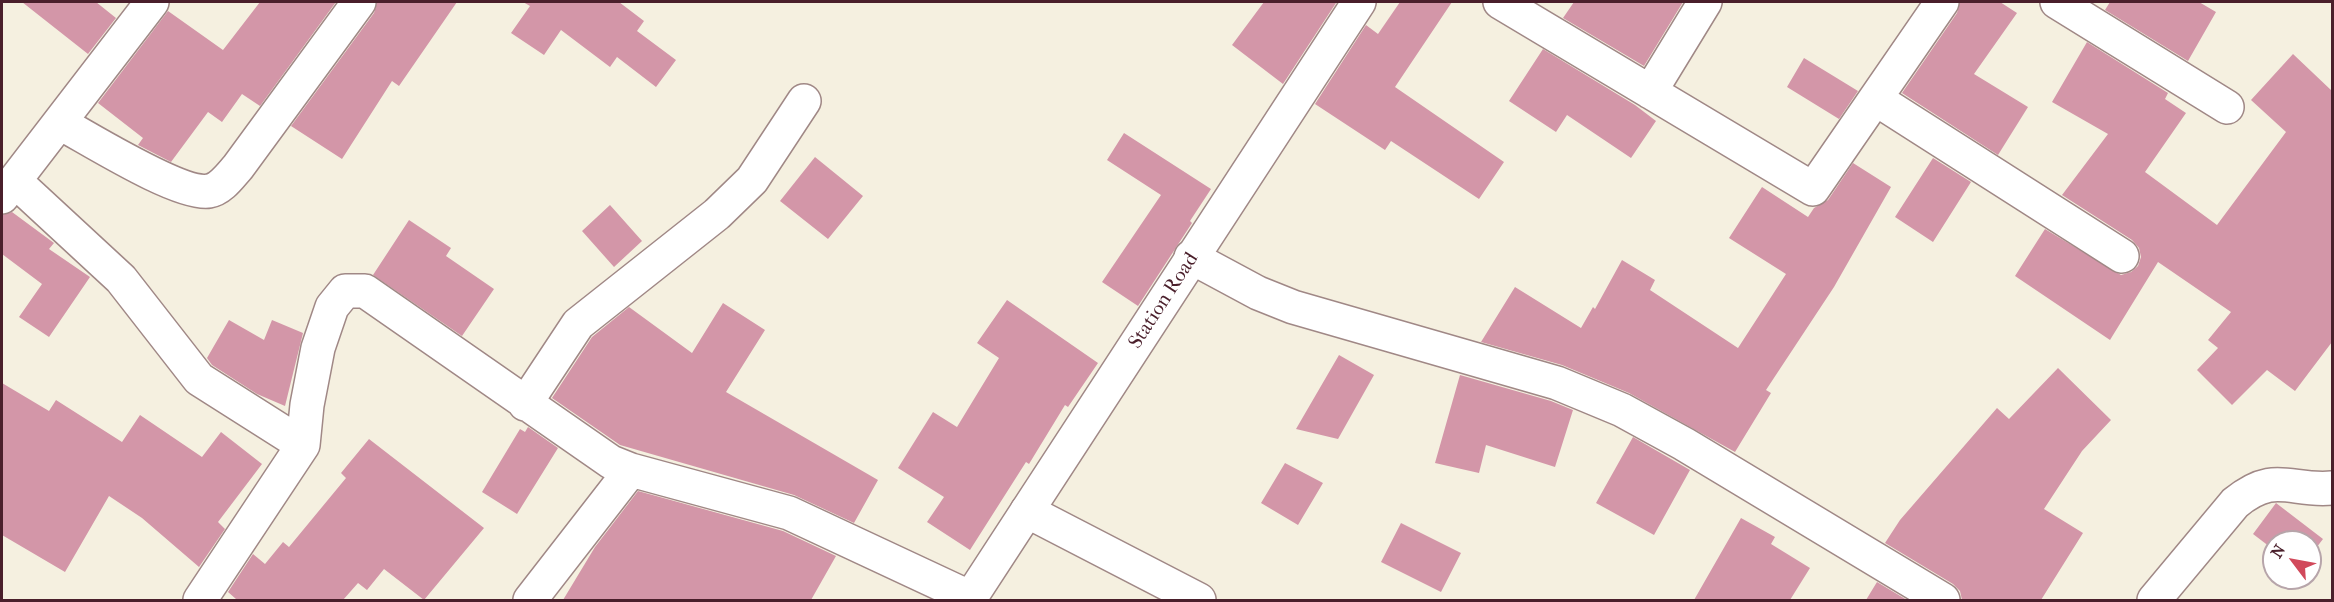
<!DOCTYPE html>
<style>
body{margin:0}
#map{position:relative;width:2334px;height:602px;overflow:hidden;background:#f5f0e0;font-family:"IM FELL French Canon",serif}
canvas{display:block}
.frame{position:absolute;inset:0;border:3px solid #4a1f2b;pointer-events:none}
.north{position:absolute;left:2262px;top:530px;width:60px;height:60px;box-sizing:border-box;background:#fff;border:2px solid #b7a5aa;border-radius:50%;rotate:302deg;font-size:16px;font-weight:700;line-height:24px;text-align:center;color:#4a1f2b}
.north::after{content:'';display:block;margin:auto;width:21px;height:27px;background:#d1495b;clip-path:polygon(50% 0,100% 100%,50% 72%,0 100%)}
</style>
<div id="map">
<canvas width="2334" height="602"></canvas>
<div class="frame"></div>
<div class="north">N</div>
</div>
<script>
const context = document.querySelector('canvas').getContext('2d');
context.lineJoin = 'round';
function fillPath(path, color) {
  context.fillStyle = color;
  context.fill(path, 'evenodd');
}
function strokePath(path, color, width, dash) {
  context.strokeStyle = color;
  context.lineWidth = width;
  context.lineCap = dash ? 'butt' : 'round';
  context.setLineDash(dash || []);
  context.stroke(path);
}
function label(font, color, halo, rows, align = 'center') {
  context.font = font + ' "IM FELL French Canon",serif';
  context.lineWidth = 4.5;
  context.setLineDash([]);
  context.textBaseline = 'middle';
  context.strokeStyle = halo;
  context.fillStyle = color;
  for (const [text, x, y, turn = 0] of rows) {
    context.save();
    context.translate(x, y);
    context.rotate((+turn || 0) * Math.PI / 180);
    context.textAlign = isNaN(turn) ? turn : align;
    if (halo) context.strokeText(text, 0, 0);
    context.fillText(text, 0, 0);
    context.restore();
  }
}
const building = new Path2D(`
 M 22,2 L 96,2 L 116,18 L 88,54 Z
 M 260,2 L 336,2 L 260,106 L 242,94 L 222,122 L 208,112 L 171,162 L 138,145 L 143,138 L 98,103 L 168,11 L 223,50 Z
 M 377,2 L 457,2 L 399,86 L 392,81 L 342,159 L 291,126 L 374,13 Z
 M 523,2 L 619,2 L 644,21 L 637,31 L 676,60 L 656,87 L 617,57 L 610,67 L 561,30 L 544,55 L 511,33 L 530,6 Z
 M 1264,2 L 1336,3 L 1283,84 L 1232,45 Z
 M 1400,2 L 1452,2 L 1395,87 L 1504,162 L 1479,199 L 1391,141 L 1385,150 L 1315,104 L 1366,25 L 1378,34 Z
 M 1574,2 L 1683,2 L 1644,66 L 1563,18 Z
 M 1960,2 L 2000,2 L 2017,13 L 1974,74 L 2028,107 L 1998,155 L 1902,93 L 1957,13 Z
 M 2110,2 L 2199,2 L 2216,12 L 2188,61 L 2105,10 Z
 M 2087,42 L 2168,93 L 2165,99 L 2186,113 L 2145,172 L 2217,225 L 2286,132 L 2251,100 L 2293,54 L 2332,91 L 2332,342 L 2295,391 L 2267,370 L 2232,405 L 2197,370 L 2218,348 L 2208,340 L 2231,312 L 2158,262 L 2110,340 L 2015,276 L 2045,229 L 2121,275 L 2131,272 L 2138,266 L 2141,257 L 2139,248 L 2132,240 L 2062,195 L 2108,134 L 2052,102 Z
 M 1543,49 L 1635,105 L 1656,121 L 1631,158 L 1567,115 L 1556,132 L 1509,101 Z
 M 1804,58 L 1858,91 L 1839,119 L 1787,87 Z
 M 1124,133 L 1211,189 L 1190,221 L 1192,223 L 1138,306 L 1102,282 L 1161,195 L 1107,160 Z
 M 815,157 L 863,196 L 828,239 L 780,201 Z
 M 1933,158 L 1971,182 L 1933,242 L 1895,217 Z
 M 1853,163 L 1891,187 L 1834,287 L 1766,390 L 1771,393 L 1735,452 L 1629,393 L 1562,365 L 1481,342 L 1515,287 L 1581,328 L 1593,307 L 1595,309 L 1622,260 L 1655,280 L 1650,290 L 1738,348 L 1786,274 L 1729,238 L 1762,187 L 1808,217 L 1814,208 L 1828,200 Z
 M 610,205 L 642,241 L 614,267 L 582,231 Z
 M 12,212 L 54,243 L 49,249 L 90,277 L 49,337 L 19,317 L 42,284 L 2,254 L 2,215 Z
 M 409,220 L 451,248 L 446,256 L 494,289 L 462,336 L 373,275 Z
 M 1007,300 L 1098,363 L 1068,407 L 1065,405 L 1029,464 L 1026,462 L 970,550 L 927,522 L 944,497 L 898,468 L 933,412 L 957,427 L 999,358 L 977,343 Z
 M 723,303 L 765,330 L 726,392 L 878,480 L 854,523 L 794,495 L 620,445 L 552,398 L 592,337 L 629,307 L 692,353 Z
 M 229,320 L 264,340 L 272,320 L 303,333 L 285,406 L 257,394 L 212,365 L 207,358 Z
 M 1339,355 L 1374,375 L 1338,439 L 1296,429 Z
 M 2058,368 L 2111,420 L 2082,451 L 2044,509 L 2083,533 L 2041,600 L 1962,600 L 1960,591 L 1953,584 L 1885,543 L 1900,520 L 1997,408 L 2009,419 Z
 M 1460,375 L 1551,401 L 1573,410 L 1555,467 L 1486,445 L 1479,473 L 1435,463 Z
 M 2,383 L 49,411 L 56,400 L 122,442 L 140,415 L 202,457 L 221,432 L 262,464 L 218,522 L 225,529 L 199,567 L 142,518 L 109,496 L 65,572 L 2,535 Z
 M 528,427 L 558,448 L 517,514 L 482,492 L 520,429 L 525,432 Z
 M 1633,437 L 1690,470 L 1654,535 L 1596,503 Z
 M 369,439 L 484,528 L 424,600 L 384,569 L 367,590 L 358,583 L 343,600 L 234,600 L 236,599 L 228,592 L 253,554 L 265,564 L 283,542 L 289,547 L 346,478 L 341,473 Z
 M 1285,463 L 1323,483 L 1298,525 L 1261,503 Z
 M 638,491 L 783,531 L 836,556 L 811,600 L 563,600 L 595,547 Z
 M 2276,503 L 2323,539 L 2310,556 L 2310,542 L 2274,542 L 2274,550 L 2253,534 Z
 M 1741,518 L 1775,537 L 1771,544 L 1810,568 L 1790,600 L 1694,600 Z
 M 1401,523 L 1461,553 L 1441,592 L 1381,562 Z
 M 1877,582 L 1907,600 L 1866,600 Z`);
const minor = new Path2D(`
 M 1500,2 L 1813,189 L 1942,2
 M 2057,2 L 2227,107
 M 1650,92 L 1705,2
 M 1876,99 L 2122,256
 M 60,123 C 90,139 180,196 209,191 C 221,189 230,176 238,167 L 359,2
 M 15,181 L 121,279 L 199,379 L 303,445
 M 2,197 L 152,2
 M 1191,257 L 1258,293 L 1293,307 L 1557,383 L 1622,410 L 1684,444 L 1943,600
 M 525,404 L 578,324 L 717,214 L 752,180 L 804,101
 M 1027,511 L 1199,600
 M 200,600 L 303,445 L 307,405 L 318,348 L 332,307 L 345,291 L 365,291 L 611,462 L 631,470 L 789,513 L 971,598
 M 530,600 L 631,470
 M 2154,600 L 2235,503 C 2275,470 2290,492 2332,488`);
const secondary = new Path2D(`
 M 969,600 L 1359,2`);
const streetNames = [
 ["Station Road",1164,301,-57]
];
fillPath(building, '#d396a8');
strokePath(minor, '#a08886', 36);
strokePath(secondary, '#a08886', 36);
strokePath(minor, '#fff', 33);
strokePath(secondary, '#fff', 33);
label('20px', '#4a1f2b', '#fff', streetNames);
</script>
